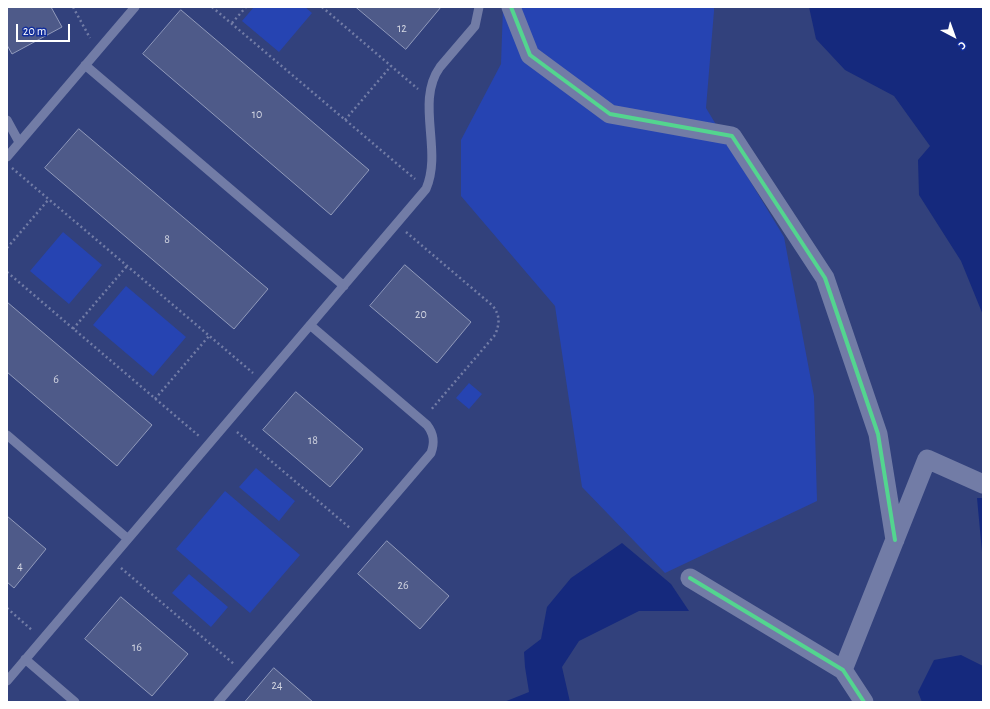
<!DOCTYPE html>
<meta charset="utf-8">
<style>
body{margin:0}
#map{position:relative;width:990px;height:709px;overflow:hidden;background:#32417c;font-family:"Alegreya Sans",sans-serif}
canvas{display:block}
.frame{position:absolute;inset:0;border:8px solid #fff;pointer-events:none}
.north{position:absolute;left:934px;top:16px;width:40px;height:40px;-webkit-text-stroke:3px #122e9c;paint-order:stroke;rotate:139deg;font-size:11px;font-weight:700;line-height:16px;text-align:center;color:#fff}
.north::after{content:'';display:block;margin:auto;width:14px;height:18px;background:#fff;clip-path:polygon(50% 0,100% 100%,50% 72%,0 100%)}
.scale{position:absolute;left:16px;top:24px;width:54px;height:18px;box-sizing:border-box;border:2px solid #fff;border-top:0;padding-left:5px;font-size:12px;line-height:14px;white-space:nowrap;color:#fff;-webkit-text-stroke:3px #122e9c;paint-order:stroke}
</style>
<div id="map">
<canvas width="990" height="709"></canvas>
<div class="frame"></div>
<div class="north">С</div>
<div class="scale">20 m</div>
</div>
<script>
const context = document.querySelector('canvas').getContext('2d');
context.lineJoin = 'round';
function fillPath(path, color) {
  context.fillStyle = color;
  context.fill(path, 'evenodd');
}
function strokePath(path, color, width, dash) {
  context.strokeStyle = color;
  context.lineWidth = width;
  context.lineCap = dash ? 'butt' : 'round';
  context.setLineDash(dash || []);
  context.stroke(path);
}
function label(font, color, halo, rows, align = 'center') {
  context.font = font + ' "Alegreya Sans",sans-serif';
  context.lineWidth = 4;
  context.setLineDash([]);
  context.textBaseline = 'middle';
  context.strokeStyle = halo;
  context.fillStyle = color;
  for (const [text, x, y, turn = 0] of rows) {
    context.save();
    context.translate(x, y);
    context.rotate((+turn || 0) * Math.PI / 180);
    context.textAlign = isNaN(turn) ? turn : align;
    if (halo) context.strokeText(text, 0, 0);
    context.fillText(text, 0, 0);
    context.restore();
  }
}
const green = new Path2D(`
 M 254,7 L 305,7 L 312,13 L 279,52 L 242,21 Z
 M 503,7 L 714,7 L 714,11 L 706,108 L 784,237 L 814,396 L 817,501 L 665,573 L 582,487 L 555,306 L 461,196 L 461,140 L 501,64 Z
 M 63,232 L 102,265 L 69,304 L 30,271 Z
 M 126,286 L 186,337 L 153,376 L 93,325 Z
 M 469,383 L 482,394 L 469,409 L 456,398 Z
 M 256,468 L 295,501 L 279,521 L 239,487 Z
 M 225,491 L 300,555 L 250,613 L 176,549 Z
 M 189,574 L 228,607 L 211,627 L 172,593 Z`);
const water = new Path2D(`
 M 809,7 L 983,7 L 983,315 L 961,261 L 919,195 L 918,160 L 930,146 L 894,96 L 845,70 L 816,39 Z
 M 977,498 L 983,498 L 983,563 Z
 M 622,543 L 671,584 L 689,611 L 639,611 L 579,641 L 562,667 L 570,702 L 504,702 L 529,692 L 525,667 L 524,652 L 541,639 L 547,607 L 571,578 Z
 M 961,655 L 983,666 L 983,702 L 922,702 L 918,692 L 934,660 Z`);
const building = new Path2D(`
 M 7,7 L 51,7 L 62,27 L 12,54 L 7,45 Z
 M 356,7 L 441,7 L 406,49 Z
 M 181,10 L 369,170 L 331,215 L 143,54 Z
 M 79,129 L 268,289 L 234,329 L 45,168 Z
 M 405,265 L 471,322 L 437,363 L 370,306 Z
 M 7,302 L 152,425 L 117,466 L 7,372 Z
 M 296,392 L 363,449 L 330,487 L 263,430 Z
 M 7,516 L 46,549 L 14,588 L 7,582 Z
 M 387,541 L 449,596 L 420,629 L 358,574 Z
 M 121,597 L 188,654 L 152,696 L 85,639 Z
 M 274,668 L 313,702 L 245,702 Z`);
const path = new Path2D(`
 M 73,7 L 90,38
 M 212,7 L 415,179
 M 322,7 L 418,89
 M 232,23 L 246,7
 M 345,120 L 391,66
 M 12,168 L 253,373
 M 406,232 L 493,306 C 500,316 500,323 495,335 L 430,411
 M 7,248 L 49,199
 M 7,272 L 199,436
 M 73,329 L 127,266
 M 155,399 L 209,336
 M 237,432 L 350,528
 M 121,568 L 234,664
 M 7,608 L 33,631`);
const service = new Path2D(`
 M 85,65 L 344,286
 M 7,120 L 19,142
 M 7,157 L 135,7
 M 7,435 L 128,539
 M 25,659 L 75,702
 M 7,681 L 426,189 C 443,150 415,102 440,67 L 475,26 L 479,7
 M 218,702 L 431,453 C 435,442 434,434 427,425 L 310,325`);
const minor = new Path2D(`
 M 511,7 L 530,55 L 610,114 L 732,136 L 825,278 L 878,434 L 895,540
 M 690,578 L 843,670 L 864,702
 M 843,670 L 927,459 L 983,484`);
const cycleway = new Path2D(`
 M 511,7 L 530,55 L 610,114 L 732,136 L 825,278 L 878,434 L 895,540
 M 690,578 L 843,670 L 864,702`);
const numberNames = [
 ["12",402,28],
 ["10",257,114],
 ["8",167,239],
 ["20",421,314],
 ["6",56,379],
 ["18",313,440],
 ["4",20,566],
 ["26",403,585],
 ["16",137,647],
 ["24",277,685]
];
fillPath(green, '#2644b2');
fillPath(water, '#15297d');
fillPath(building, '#4e5a89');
strokePath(building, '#919abb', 1);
strokePath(path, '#727ca6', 2.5, [2, 3]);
strokePath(service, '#727ca6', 9);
strokePath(minor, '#727ca6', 19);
strokePath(cycleway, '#53d58f', 4);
label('12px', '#d3d6e2', null, numberNames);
</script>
